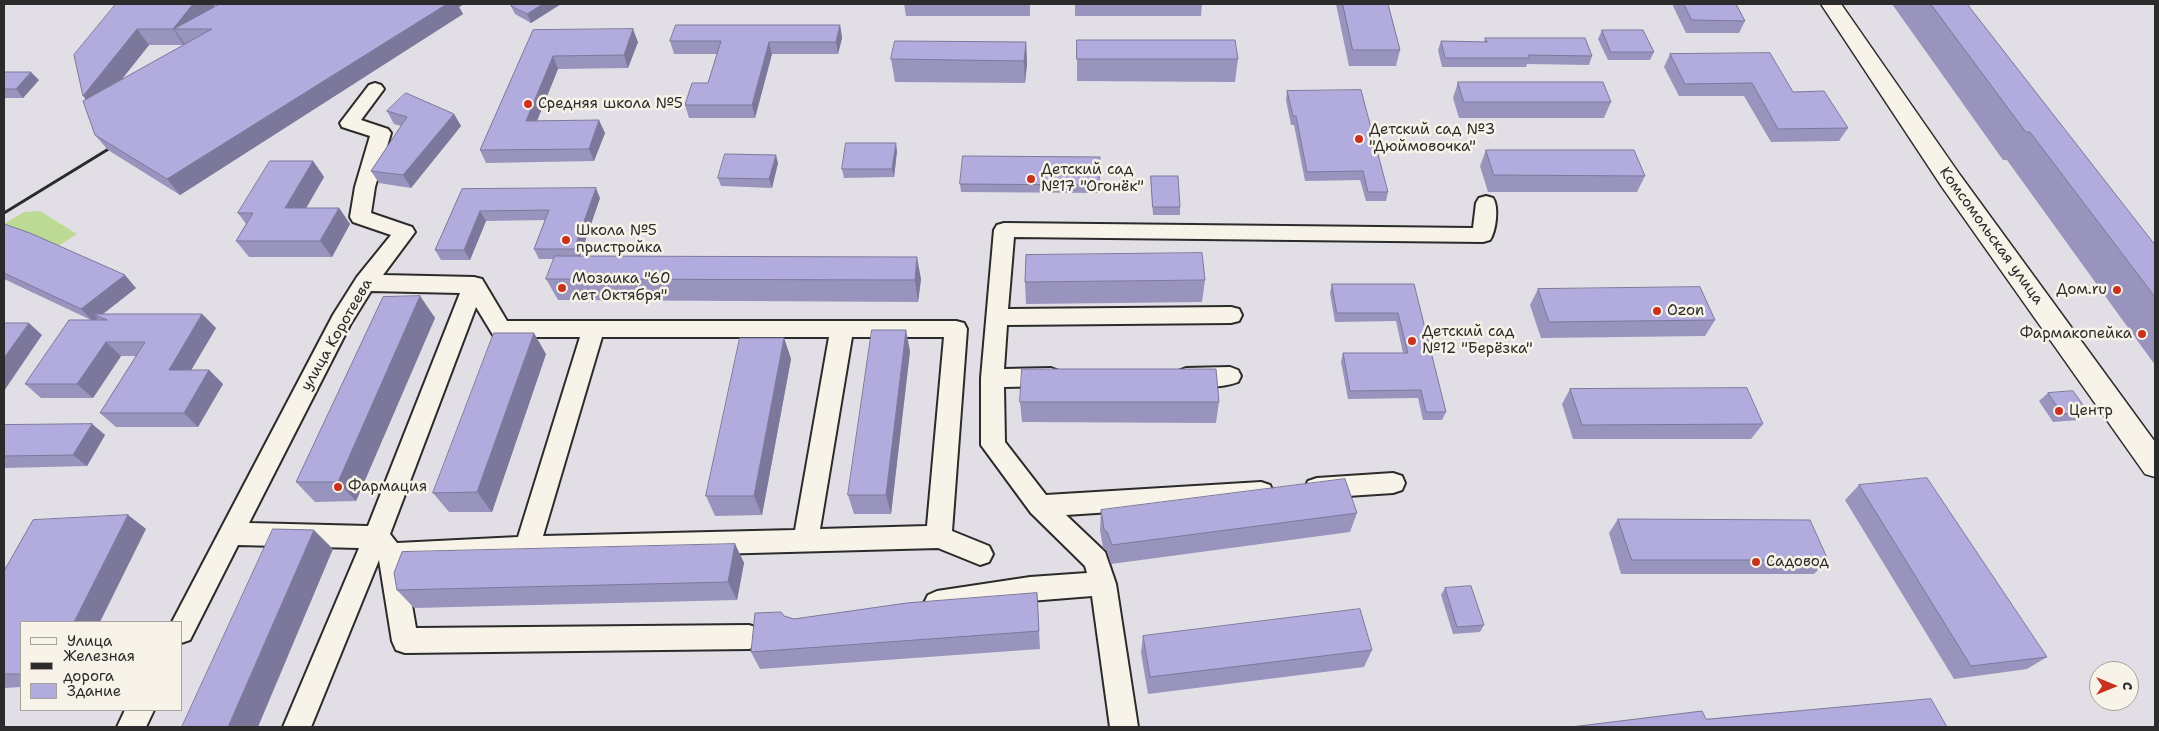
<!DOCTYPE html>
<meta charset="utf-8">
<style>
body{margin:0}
#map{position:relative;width:2159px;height:731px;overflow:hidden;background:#e2dee5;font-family:"Shantell Sans",sans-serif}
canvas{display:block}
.frame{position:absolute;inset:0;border:5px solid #2b2b2b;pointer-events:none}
.legend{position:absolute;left:20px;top:621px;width:162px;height:90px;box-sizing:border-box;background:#f7f3e8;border:1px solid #a5a39c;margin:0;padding:6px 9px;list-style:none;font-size:15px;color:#2b2b2b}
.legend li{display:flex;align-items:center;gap:10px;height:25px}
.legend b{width:25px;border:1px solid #a5a39c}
.north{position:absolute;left:2089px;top:661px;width:50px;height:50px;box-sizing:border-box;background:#f7f3e8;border:1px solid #a5a39c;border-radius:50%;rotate:90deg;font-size:14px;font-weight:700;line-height:20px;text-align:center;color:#2b2b2b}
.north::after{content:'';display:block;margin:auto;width:18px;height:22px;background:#c8321e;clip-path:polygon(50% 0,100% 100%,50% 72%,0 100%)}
</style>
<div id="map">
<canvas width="2159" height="731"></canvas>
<div class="frame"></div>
<ul class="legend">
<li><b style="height:6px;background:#f7f3e8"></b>Улица</li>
<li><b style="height:6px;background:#2b2b2b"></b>Железная дорога</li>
<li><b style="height:14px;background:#b1acdd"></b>Здание</li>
</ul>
<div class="north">С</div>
</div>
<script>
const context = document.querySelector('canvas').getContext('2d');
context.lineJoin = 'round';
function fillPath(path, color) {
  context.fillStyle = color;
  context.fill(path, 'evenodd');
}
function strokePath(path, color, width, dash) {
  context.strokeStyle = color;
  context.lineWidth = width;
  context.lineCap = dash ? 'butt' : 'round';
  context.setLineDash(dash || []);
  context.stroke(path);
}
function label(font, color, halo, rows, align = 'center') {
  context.font = font + ' "Shantell Sans",sans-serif';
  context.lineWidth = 5;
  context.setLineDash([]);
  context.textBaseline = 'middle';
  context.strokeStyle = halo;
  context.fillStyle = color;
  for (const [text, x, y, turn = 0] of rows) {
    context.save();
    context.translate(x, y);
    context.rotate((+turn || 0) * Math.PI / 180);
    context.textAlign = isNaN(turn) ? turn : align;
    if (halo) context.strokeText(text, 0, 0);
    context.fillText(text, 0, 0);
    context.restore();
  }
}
const green = new Path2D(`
 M 40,211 L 77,234 L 4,281 L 4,224 L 24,212 Z`);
const minor = new Path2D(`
 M 375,83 L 381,85 L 384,89 L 361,120 L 388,129 L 391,133 L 375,187 L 371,213 L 412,227 L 415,232 L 383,275 L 474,277 L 482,279 L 507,321 L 956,321 L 964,323 L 967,329 L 952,531 L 989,546 L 993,554 L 989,562 L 980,565 L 938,548 L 527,559 L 405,565 L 416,628 L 749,625 L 758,628 L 762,637 L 758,646 L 749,649 L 405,653 L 396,650 L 392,641 L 379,560 L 311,727 L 283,727 L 359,548 L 238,545 L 190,640 L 181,643 L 181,622 L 172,622 L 333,315 L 357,277 L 391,235 L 353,222 L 350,217 L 355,187 L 370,136 L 342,127 L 340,123 L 369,85 ZM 371,291 L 460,293 L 368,526 L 249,523 L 350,325 ZM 476,307 L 493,335 L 501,337 L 580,337 L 518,537 L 397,543 L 390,534 ZM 602,337 L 829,337 L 795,530 L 543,536 ZM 852,337 L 944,337 L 927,526 L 820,529 Z
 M 1486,196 L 1493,198 C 1499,207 1496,231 1490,240 L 1483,242 L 1014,237 L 1008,309 L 1231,307 L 1239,309 L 1242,315 L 1239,321 L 1231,323 L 1007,325 L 1004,369 L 1051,368 L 1059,371 L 1062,377 L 1059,383 L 1051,386 L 1004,387 L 1005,442 L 1046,495 L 1261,482 L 1270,485 L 1273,492 L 1270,499 L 1261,502 L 1066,515 L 1105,552 L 1116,584 L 1138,727 L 1110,727 L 1092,596 L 1030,601 L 937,615 L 928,611 L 924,603 L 928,595 L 937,591 L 1030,577 L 1087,573 L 1085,566 L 1031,513 L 981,445 L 981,378 L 994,230 L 997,225 L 1004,223 L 1473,228 L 1476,203 L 1479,198 Z
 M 1230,367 L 1238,370 L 1241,376 L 1238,382 C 1222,388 1194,389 1178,383 L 1175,377 L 1178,371 L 1186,368 Z
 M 1393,473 L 1402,476 L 1405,483 L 1402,490 L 1393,493 L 1317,498 L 1308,495 L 1305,488 L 1308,481 L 1317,478 Z
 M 125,710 L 154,710 L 146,727 L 117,727 Z`);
const major = new Path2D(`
 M 1821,4 L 1841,4 L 1960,175 L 2155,442 L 2155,477 L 2145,474 L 1942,187 Z`);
const rail = new Path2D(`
 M 4,213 L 120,142`);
const wall = new Path2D(`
 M 116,4 L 216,4 L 213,8 L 220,4 L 464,4 L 459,7 L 463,14 L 180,195 L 108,150 L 95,135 L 85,99 ZM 149,45 L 184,45 L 121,80 Z
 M 514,4 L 561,4 L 531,23 L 515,14 L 511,6 Z
 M 904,4 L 1030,4 L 1030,16 L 906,16 Z
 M 1075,4 L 1202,4 L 1201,16 L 1075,16 Z
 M 1336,4 L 1388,4 L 1400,50 L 1396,66 L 1349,66 Z
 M 1674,4 L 1736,4 L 1745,21 L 1739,33 L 1686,33 L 1673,6 Z
 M 1892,4 L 1967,4 L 2155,245 L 2155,365 L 2007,160 L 2003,160 Z
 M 840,25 L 842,38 L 838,54 L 772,54 L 755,118 L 689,118 L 685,105 L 708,83 L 717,54 L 674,54 L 670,41 Z
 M 533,30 L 638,42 L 628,68 L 558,69 L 537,121 L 605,133 L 594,161 L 486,163 L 480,150 Z
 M 1602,30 L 1654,52 L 1650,60 L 1608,60 L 1598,39 Z
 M 1485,38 L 1592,56 L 1589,65 L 1527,64 L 1526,67 L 1442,67 L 1438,50 L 1441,41 L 1484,42 Z
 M 1077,40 L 1238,59 L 1235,82 L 1077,81 Z
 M 1026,42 L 1027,64 L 1025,83 L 895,82 L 891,59 Z
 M 1670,54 L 1793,92 L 1848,128 L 1839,141 L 1771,142 L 1744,96 L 1679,96 L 1664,67 Z
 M 4,72 L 39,80 L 23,98 L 4,98 Z
 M 1458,82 L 1611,102 L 1604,118 L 1459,118 L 1453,98 Z
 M 1287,91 L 1388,192 L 1386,201 L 1366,201 L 1360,180 L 1305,181 L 1294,125 L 1291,125 L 1286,100 Z
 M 387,111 L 454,114 L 461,126 L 411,188 L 379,183 L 371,171 L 401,126 L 394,124 Z
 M 1486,150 L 1645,176 L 1637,192 L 1488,192 L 1480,166 Z
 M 897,151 L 894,177 L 844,178 L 842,169 Z
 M 1100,157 L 1099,193 L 961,192 L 960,184 Z
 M 313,161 L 324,177 L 306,208 L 339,208 L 350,224 L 332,257 L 249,257 L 236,241 L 246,224 L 238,213 Z
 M 778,163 L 772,188 L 721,186 L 718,178 Z
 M 1151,176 L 1180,207 L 1180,215 L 1153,215 L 1151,185 Z
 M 462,189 L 600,198 L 580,256 L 921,279 L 918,302 L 558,300 L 546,279 L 554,259 L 539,259 L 534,249 L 545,220 L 486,221 L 470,260 L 441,260 L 435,250 Z
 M 4,224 L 136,288 L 103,314 L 202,314 L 216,328 L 191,370 L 209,370 L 223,384 L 198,427 L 116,427 L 100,413 L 136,356 L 121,356 L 93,398 L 41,398 L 25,384 L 91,320 L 4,279 Z
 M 1205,280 L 1202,302 L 1026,304 L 1025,282 Z
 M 1332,284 L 1414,284 L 1446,412 L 1442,420 L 1423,420 L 1418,398 L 1348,399 L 1341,362 L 1343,353 L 1403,353 L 1396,321 L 1335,322 L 1330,293 Z
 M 1538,289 L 1715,320 L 1705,336 L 1541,338 L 1530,305 Z
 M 420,296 L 435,318 L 356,501 L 315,502 L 296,482 Z
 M 784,338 L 791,359 L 762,515 L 715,516 L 706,496 Z
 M 910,351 L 891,514 L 854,514 L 848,495 Z
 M 546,354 L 492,512 L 449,512 L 433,493 Z
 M 1570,389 L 1763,424 L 1751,439 L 1573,439 L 1562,404 Z
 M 2048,393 L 2088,412 L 2079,420 L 2053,422 L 2039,401 Z
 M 1020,402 L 1219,402 L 1216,423 L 1022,422 Z
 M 92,424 L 105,435 L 87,466 L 4,468 L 4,425 Z
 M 1859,485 L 2047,657 L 2027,669 L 1954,679 L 1845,500 Z
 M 1101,510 L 1357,513 L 1350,532 L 1111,564 L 1107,551 L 1103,548 L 1100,530 Z
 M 128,515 L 146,529 L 21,622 L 21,687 L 4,688 L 4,571 Z
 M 1618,519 L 1828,560 L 1814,574 L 1621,574 L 1609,533 Z
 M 735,544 L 744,563 L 737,600 L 414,608 L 397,590 Z
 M 1445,588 L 1484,625 L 1480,632 L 1453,634 L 1441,595 Z
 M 1037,593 L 1040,649 L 760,669 L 751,652 L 784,616 L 794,619 Z
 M 1143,636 L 1372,650 L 1364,667 L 1148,694 L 1141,653 Z`);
const shadedWall = new Path2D(`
 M 193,4 L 216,4 L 196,29 L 174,29 L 185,44 L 184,45 L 173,29 Z
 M 447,4 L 464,4 L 459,7 L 463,14 L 180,195 L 167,179 Z
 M 543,4 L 561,4 L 531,23 L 527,14 Z
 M 840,25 L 842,38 L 838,54 L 836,42 Z
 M 137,29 L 149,45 L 96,112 L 83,96 Z
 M 633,29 L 638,42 L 628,68 L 624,55 Z
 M 769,42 L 772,54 L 755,118 L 752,105 Z
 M 1026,42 L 1027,64 L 1025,83 L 1024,61 Z
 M 553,56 L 558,69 L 532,133 L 526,121 Z
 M 31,72 L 39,80 L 23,98 L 16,89 Z
 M 454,114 L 461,126 L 411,188 L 403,175 Z
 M 599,120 L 605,133 L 594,161 L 589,149 Z
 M 896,143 L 897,151 L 894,177 L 892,169 Z
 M 776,155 L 778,163 L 772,188 L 769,179 Z
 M 313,161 L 324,177 L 297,224 L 285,208 Z
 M 596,188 L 600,198 L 579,259 L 574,249 Z
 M 339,208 L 350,224 L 332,257 L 320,241 Z
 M 480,211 L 486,221 L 470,260 L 464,250 Z
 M 917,257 L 921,279 L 918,302 L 915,280 Z
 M 125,275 L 136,288 L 99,317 L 93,314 L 98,318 L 93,321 L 81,309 Z
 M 420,296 L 435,318 L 356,501 L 338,482 Z
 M 202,314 L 216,328 L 183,384 L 169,370 Z
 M 29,323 L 42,335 L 4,391 L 4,358 Z
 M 906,330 L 910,351 L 891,514 L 886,495 Z
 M 534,333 L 546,354 L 492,512 L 477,492 Z
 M 784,338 L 791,359 L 762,515 L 754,496 Z
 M 106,342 L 121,356 L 93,398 L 77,384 Z
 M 209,370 L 223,384 L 198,427 L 184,413 Z
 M 92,424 L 105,435 L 87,466 L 73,455 Z
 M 128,515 L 146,529 L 100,622 L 74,622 Z
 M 314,530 L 333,549 L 258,727 L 228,727 Z
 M 735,544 L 744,563 L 737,600 L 728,582 Z`);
const building = new Path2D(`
 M 116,4 L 193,4 L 173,29 L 137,29 L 83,96 L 74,55 Z
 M 220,4 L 447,4 L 167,179 L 95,135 L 83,101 L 212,29 L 174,29 Z
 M 514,4 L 543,4 L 527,14 L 511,6 Z
 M 1343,4 L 1388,4 L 1400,50 L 1353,50 Z
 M 1684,4 L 1736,4 L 1745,21 L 1692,20 Z
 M 1931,4 L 1967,4 L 2155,245 L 2155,297 L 2030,132 L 2026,132 Z
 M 676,25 L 840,25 L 836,42 L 769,42 L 752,105 L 685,105 L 692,83 L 708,83 L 721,41 L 670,41 Z
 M 633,29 L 624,55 L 553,56 L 526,121 L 599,120 L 589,149 L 480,150 L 533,30 Z
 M 1602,30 L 1643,30 L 1654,52 L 1611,52 Z
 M 1485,38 L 1585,38 L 1592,56 L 1528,55 L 1530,58 L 1445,58 L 1441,41 L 1487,42 Z
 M 1077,40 L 1235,40 L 1238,59 L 1077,59 Z
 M 895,41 L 1026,42 L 1024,61 L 891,59 Z
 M 1770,53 L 1793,92 L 1824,91 L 1848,128 L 1778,129 L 1752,83 L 1685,84 L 1670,54 Z
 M 4,72 L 31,72 L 16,89 L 4,89 Z
 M 1458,82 L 1603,82 L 1611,102 L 1464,102 Z
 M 1361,90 L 1388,192 L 1368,192 L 1363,171 L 1307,172 L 1296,116 L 1293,116 L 1287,91 Z
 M 406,93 L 454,114 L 403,175 L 371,171 L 407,117 L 387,111 Z
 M 846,143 L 896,143 L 892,169 L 842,169 Z
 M 1486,150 L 1634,150 L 1645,176 L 1494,175 Z
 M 725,154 L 776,155 L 769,179 L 718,178 Z
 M 963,156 L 1100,157 L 1099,185 L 960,184 Z
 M 270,161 L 313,161 L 285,208 L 339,208 L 320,241 L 236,241 L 253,213 L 238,213 Z
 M 1151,176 L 1178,176 L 1180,207 L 1153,207 Z
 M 596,188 L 574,249 L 534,249 L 549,210 L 480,211 L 464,250 L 435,250 L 462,189 Z
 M 4,224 L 30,233 L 125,275 L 81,309 L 4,273 Z
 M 1202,253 L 1205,280 L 1025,282 L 1026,255 Z
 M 555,256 L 917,257 L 915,280 L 546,279 Z
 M 1332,284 L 1414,284 L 1446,412 L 1426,412 L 1421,390 L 1350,391 L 1343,353 L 1408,353 L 1398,313 L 1337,313 Z
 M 1700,287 L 1715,320 L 1549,322 L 1538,289 Z
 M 420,296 L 338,482 L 296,482 L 383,297 Z
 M 93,314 L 202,314 L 169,370 L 209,370 L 184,413 L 100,413 L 145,342 L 106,342 L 77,384 L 25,384 L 69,320 L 107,320 Z
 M 4,323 L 29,323 L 4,358 Z
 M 872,330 L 906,330 L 886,495 L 848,495 Z
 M 494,333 L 534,333 L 477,492 L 433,493 Z
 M 740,338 L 784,338 L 754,496 L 706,496 Z
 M 1022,369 L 1216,369 L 1219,402 L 1020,402 Z
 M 1747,388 L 1763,424 L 1582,425 L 1570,389 Z
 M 2073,391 L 2088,412 L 2062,414 L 2048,393 Z
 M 92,424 L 73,455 L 4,456 L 4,425 Z
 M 1927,478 L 2047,657 L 1971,666 L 1859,485 Z
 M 1345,479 L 1357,513 L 1112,545 L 1107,532 L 1104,529 L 1101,510 Z
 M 128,515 L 74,622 L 21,622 L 21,674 L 4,674 L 4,571 L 33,520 Z
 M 1618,519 L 1810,520 L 1828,560 L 1632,560 Z
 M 273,529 L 314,530 L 228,727 L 182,727 Z
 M 735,544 L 728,582 L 397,590 L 394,573 L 402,552 Z
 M 1471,586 L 1484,625 L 1457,627 L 1445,588 Z
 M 1037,593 L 1039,631 L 751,652 L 755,613 L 781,612 L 784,616 L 794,619 L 907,603 Z
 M 1360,609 L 1372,650 L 1150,677 L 1143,636 Z
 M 1931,699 L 1947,727 L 1571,727 L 1702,711 L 1706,719 Z`);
const markers = [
 [528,104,5,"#c8321e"],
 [1359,139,5,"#c8321e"],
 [1031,179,5,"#c8321e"],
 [566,240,5,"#c8321e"],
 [562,288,5,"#c8321e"],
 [2117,290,5,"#c8321e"],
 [1657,311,5,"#c8321e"],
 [2142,334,5,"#c8321e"],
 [1412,341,5,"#c8321e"],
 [2059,411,5,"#c8321e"],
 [338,487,5,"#c8321e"],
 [1756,562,5,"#c8321e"]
];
const poiNames = [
 ["Средняя школа №5",538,104],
 ["Детский сад №3",1369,130],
 ["\"Дюймовочка\"",1369,147],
 ["Детский сад",1041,170],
 ["№17 \"Огонёк\"",1041,187],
 ["Школа №5",576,231],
 ["пристройка",576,248],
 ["Мозаика \"60",572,279],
 ["лет Октября\"",572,296],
 ["Дом.ru",2107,290,"right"],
 ["Ozon",1667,311],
 ["Детский сад",1422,332],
 ["№12 \"Берёзка\"",1422,349],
 ["Фармакопейка",2132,334,"right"],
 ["Центр",2069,411],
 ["Фармация",348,487],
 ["Садовод",1766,562]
];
const streetNames = [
 ["Комсомольская улица",1991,236,54],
 ["улица Коротеева",337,335,-60]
];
fillPath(green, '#bcda93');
strokePath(minor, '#2b2b2b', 4);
strokePath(major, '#2b2b2b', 3);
fillPath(minor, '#f7f3e8');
fillPath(major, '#f7f3e8');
strokePath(rail, '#2b2b2b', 3);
fillPath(wall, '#9894be');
fillPath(shadedWall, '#7c789b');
fillPath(building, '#b1acdd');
strokePath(building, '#7c789b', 1);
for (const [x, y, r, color] of markers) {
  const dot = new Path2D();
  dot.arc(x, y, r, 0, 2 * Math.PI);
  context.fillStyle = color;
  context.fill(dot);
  strokePath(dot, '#f7f3e8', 2);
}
label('15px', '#2b2b2b', '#f7f3e8', poiNames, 'left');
label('15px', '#2b2b2b', '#f7f3e8', streetNames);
</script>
